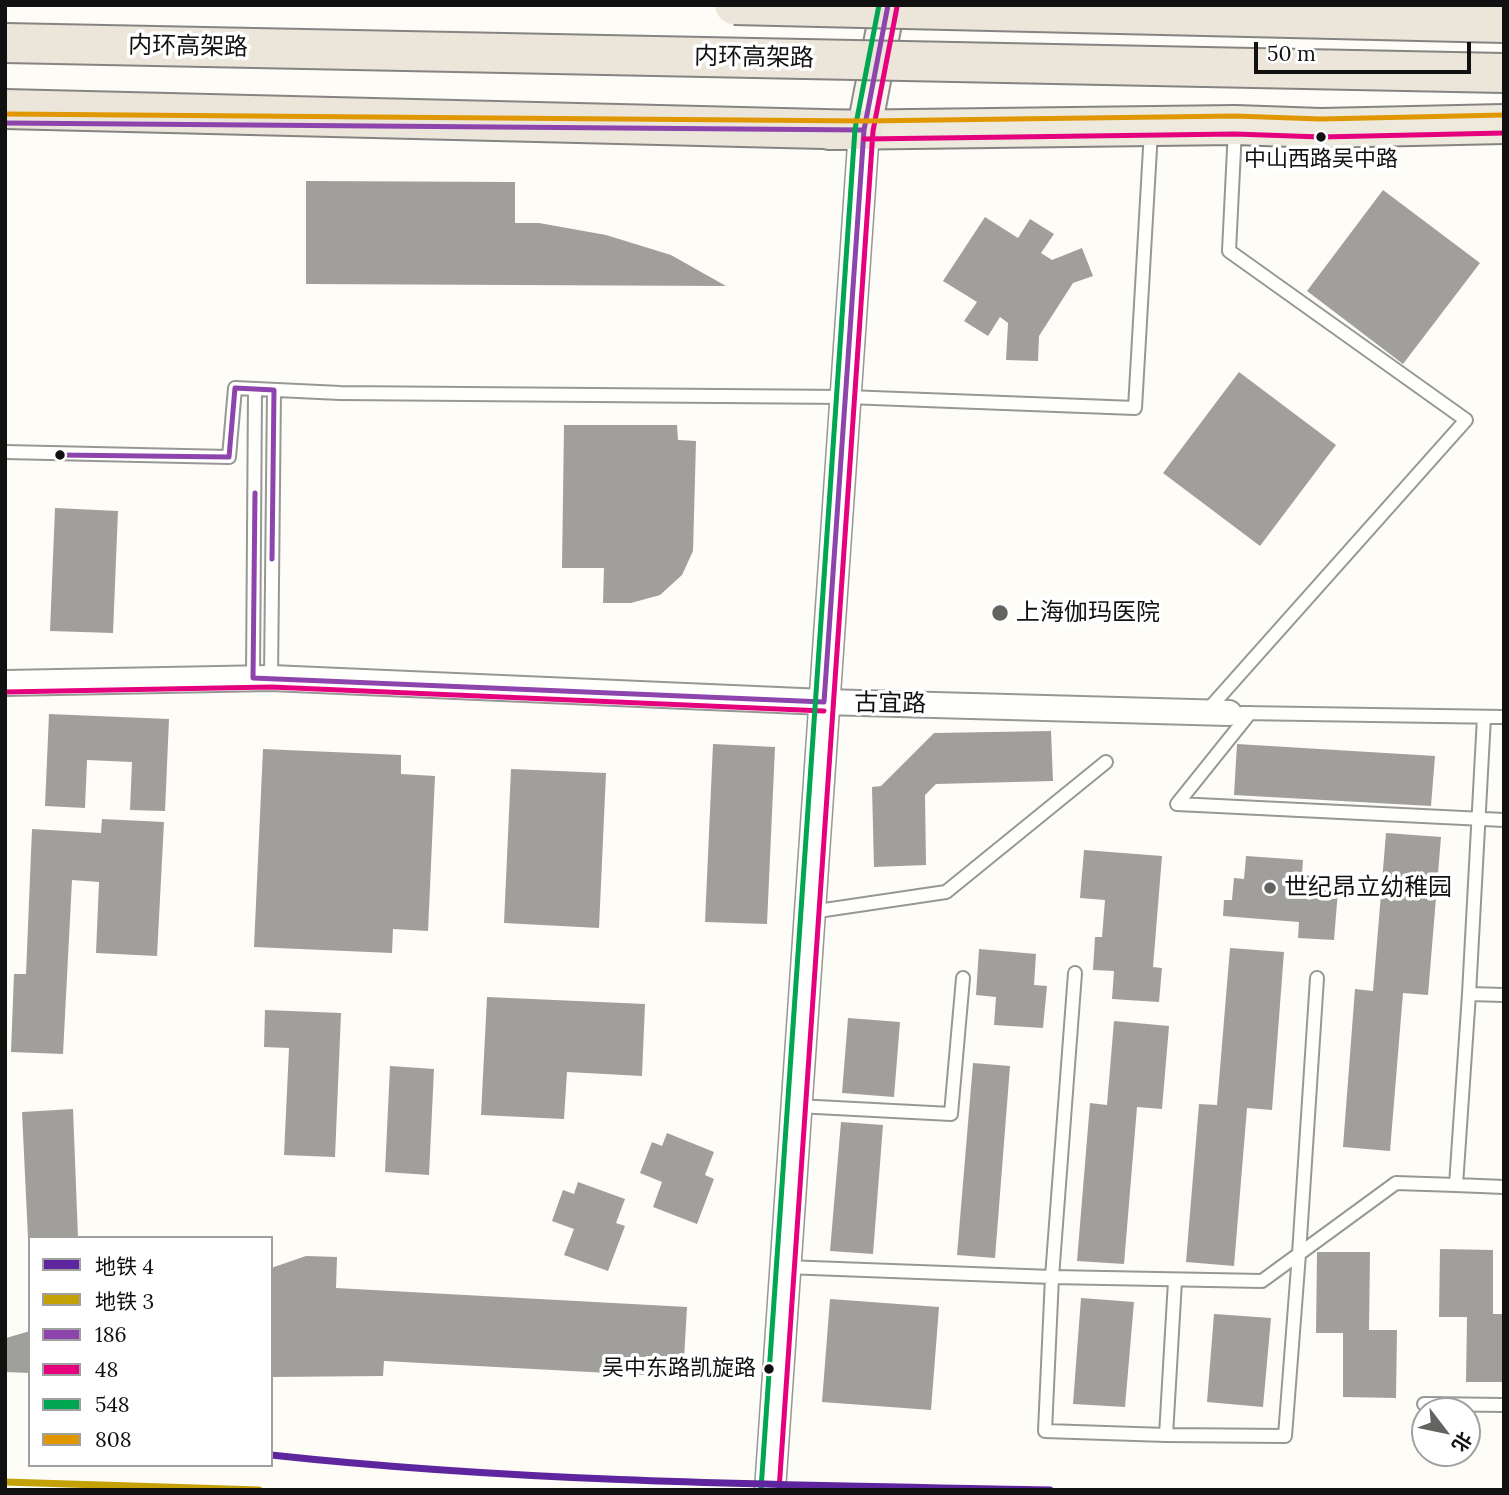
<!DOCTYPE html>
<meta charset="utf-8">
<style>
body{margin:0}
#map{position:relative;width:1509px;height:1495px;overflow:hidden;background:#fdfcf7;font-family:Lora,"Noto Sans SC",serif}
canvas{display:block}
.frame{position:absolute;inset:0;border:7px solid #111;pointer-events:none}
.legend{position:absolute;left:28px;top:1236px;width:245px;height:231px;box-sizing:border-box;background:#fff;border:2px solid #a0a0a0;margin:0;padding:9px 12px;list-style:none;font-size:21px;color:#111}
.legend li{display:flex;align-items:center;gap:14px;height:35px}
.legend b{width:35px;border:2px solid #a0a0a0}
.north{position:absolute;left:1411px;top:1397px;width:70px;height:70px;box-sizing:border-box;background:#fff;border:2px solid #a0a0a0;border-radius:50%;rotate:122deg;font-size:19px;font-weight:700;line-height:28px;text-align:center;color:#111}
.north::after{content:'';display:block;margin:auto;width:24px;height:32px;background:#646362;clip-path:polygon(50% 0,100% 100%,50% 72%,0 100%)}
.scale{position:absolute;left:1254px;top:42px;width:217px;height:32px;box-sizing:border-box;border:4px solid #111;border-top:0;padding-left:9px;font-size:21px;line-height:24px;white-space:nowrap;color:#111;-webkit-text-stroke:5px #fff;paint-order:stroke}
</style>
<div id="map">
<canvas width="1509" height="1495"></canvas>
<div class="frame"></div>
<ul class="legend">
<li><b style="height:9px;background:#5f259f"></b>地铁 4</li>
<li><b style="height:9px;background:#c4a104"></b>地铁 3</li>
<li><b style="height:9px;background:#8e44ad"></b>186</li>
<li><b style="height:9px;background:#e5007d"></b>48</li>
<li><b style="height:9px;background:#00a651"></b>548</li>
<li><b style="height:9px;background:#e09702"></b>808</li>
</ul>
<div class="north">北</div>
<div class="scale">50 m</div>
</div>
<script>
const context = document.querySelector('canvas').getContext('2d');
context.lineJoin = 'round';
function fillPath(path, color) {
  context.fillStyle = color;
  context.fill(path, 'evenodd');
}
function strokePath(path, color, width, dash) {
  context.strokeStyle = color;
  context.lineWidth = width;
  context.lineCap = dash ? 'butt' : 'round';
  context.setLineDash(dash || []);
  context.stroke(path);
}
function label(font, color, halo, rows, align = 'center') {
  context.font = font + ' Lora,"Noto Sans SC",serif';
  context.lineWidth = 7;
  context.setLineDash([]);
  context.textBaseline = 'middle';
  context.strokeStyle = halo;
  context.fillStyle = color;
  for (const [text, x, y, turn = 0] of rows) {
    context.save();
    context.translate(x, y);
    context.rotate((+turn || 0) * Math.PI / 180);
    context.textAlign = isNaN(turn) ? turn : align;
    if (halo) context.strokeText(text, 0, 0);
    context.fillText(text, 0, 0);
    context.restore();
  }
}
const building = new Path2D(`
 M 306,181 L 515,182 L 515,223 L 539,223 L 606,235 L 671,255 L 726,286 L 306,284 Z
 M 1383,190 L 1480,263 L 1403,364 L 1307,291 Z
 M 985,217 L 1018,238 L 1030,219 L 1054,234 L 1041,253 L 1052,260 L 1082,248 L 1093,276 L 1073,283 L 1039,336 L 1038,361 L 1006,360 L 1008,323 L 1000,317 L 988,336 L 964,321 L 977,302 L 943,281 Z
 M 1239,372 L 1336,445 L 1260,546 L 1163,473 Z
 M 564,425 L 677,425 L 678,440 L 696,441 L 693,551 L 682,575 L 660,595 L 631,603 L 603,603 L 604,568 L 562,568 Z
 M 55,508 L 118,511 L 113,633 L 50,631 Z
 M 49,714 L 169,719 L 165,811 L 130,810 L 132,762 L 87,760 L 85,808 L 45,806 Z
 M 1051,731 L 1053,781 L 936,784 L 925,795 L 926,865 L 874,867 L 872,787 L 881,786 L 934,733 Z
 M 713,744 L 775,747 L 767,924 L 705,922 Z
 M 1237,744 L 1435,756 L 1431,806 L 1234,795 Z
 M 263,749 L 401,755 L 401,774 L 435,776 L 428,931 L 393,929 L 392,953 L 254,947 Z
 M 511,769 L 606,773 L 599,928 L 504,923 Z
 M 102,819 L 164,822 L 157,956 L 96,953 L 99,882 L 72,880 L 63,1054 L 11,1052 L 14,974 L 26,974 L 32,829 L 101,833 Z
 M 1386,833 L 1441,837 L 1428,995 L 1403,993 L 1390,1151 L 1343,1147 L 1355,989 L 1373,991 Z
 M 1084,850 L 1162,856 L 1153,967 L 1162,968 L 1159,1002 L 1112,999 L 1114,971 L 1093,970 L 1095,937 L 1102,937 L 1105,900 L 1080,898 Z
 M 1246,856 L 1303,860 L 1302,875 L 1339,878 L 1334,940 L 1298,938 L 1299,922 L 1223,916 L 1224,900 L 1232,900 L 1234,878 L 1244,879 Z
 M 1230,948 L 1284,952 L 1272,1110 L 1247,1108 L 1234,1266 L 1186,1262 L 1199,1104 L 1217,1105 Z
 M 979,949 L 1036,954 L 1034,985 L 1047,986 L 1043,1028 L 994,1025 L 996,997 L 976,995 Z
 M 487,997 L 645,1004 L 642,1076 L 567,1072 L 564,1119 L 481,1115 Z
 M 265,1010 L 341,1013 L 335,1157 L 284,1155 L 289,1048 L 264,1047 Z
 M 848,1018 L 900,1022 L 894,1097 L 842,1093 Z
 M 1114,1021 L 1169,1026 L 1162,1109 L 1137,1107 L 1124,1264 L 1077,1261 L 1090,1103 L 1107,1105 Z
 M 973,1063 L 1010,1066 L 995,1258 L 957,1255 Z
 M 390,1066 L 434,1069 L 429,1175 L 385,1172 Z
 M 73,1109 L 78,1238 L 28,1238 L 22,1112 Z
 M 841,1122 L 883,1125 L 873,1254 L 830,1251 Z
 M 667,1133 L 714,1152 L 705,1175 L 714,1179 L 697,1224 L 653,1207 L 662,1182 L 640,1173 L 652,1142 L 662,1146 Z
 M 578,1182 L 625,1199 L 616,1223 L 625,1226 L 608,1271 L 564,1255 L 574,1229 L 552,1221 L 563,1190 L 574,1194 Z
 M 1440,1249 L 1493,1250 L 1493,1314 L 1504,1314 L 1504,1382 L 1466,1382 L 1467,1317 L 1439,1317 Z
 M 1317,1252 L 1370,1252 L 1369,1330 L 1397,1330 L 1396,1398 L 1343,1397 L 1343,1333 L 1316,1333 Z
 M 306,1256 L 337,1257 L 336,1288 L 687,1307 L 683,1377 L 384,1361 L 383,1376 L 271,1377 L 271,1268 Z
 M 1081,1298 L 1134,1302 L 1125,1407 L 1073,1404 Z
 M 830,1299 L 939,1307 L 931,1410 L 822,1402 Z
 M 1214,1314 L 1271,1318 L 1263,1407 L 1207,1402 Z
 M 30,1331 L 30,1373 L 5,1372 L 6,1338 Z`);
const service = new Path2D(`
 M 5,452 L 229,457 L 235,388 L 340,393 L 847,397 L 1135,408 L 1151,131
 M 253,678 L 255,390
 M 271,678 L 274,390
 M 1206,712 L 1466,420 L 1229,251 L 1235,129
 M 1242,713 L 1504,717
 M 1250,713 L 1177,804 L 1504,820
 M 1484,717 L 1469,994 L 1456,1185 L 1504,1187
 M 811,912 L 946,892 L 1106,762
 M 1075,973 L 1052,1277 L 1045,1431 L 1166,1435 L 1285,1436 L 1299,1254 L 1317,978
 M 1469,994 L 1504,995
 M 797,1106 L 951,1114 L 963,978
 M 785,1267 L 1052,1277 L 1262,1281 L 1396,1183 L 1456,1185
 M 1424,1404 L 1504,1405
 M 1166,1435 L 1175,1281`);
const minor = new Path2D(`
 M 5,683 L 271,678 L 824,702 L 1229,713`);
const tertiary = new Path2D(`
 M 770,1490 L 864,130`);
const secondary = new Path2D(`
 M 864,130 L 888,5`);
const primary = new Path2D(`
 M 830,130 L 1235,125 L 1321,128 L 1504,124`);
const trunk = new Path2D(`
 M 5,109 L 864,130`);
const trunkBridge = new Path2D(`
 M 734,5 L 1504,23
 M 5,43 L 1504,73`);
const bus1 = new Path2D(`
 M 5,123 L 864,130
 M 59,455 L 229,457 L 235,388 L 274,390 L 272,559
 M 255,493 L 253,678 L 824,702
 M 824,702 L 864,130 L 888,5`);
const bus2 = new Path2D(`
 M 864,139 L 1235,134 L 1321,137 L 1504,133
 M 5,692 L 271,687 L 824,711
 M 779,1490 L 873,131 L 897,7`);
const bus3 = new Path2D(`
 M 761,1489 L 855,129 L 879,5`);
const bus4 = new Path2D(`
 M 5,114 L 864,121 L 1235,116 L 1321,119 L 1504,115`);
const metro1 = new Path2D(`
 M 271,1455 C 530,1483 790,1485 1050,1490`);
const metro2 = new Path2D(`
 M 5,1482 L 259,1490`);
const markers = [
 [1321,137,6,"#111"],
 [60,455,6,"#111"],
 [1000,613,9,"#646362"],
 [1270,888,7,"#646362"],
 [769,1369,6,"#111"]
];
const busNames = [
 ["中山西路吴中路",1321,160],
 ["吴中东路凯旋路",756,1369,"right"]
];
const streetNames = [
 ["内环高架路",188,47,1],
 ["内环高架路",754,58,1],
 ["古宜路",890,704,1]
];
const poiNames = [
 ["上海伽玛医院",1016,613],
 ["世纪昂立幼稚园",1284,888]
];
fillPath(building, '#a19f9c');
strokePath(service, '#979795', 16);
strokePath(minor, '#979795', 28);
strokePath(tertiary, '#979795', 33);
strokePath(secondary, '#8e8d8b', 37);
strokePath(primary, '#858482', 42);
strokePath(trunk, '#858482', 42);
strokePath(service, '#fffffe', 12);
strokePath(minor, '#fffffe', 24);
strokePath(tertiary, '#fffffe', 30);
strokePath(secondary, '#f6f4eb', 33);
strokePath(primary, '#ede9dc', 38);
strokePath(trunk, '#ece5da', 38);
strokePath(trunkBridge, '#858482', 42, []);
strokePath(trunkBridge, '#ece5da', 38);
strokePath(bus1, '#8e44ad', 5);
strokePath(bus2, '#e5007d', 5);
strokePath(bus3, '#00a651', 5);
strokePath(bus4, '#e09702', 5);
strokePath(metro1, '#5f259f', 7);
strokePath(metro2, '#c4a104', 7);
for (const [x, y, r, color] of markers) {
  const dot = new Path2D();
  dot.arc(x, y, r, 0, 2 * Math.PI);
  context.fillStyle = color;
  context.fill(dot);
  strokePath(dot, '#fff', 2.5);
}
label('22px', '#111', '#fff', busNames);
label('24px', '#111', '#fff', streetNames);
label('24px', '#111', '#fff', poiNames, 'left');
</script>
